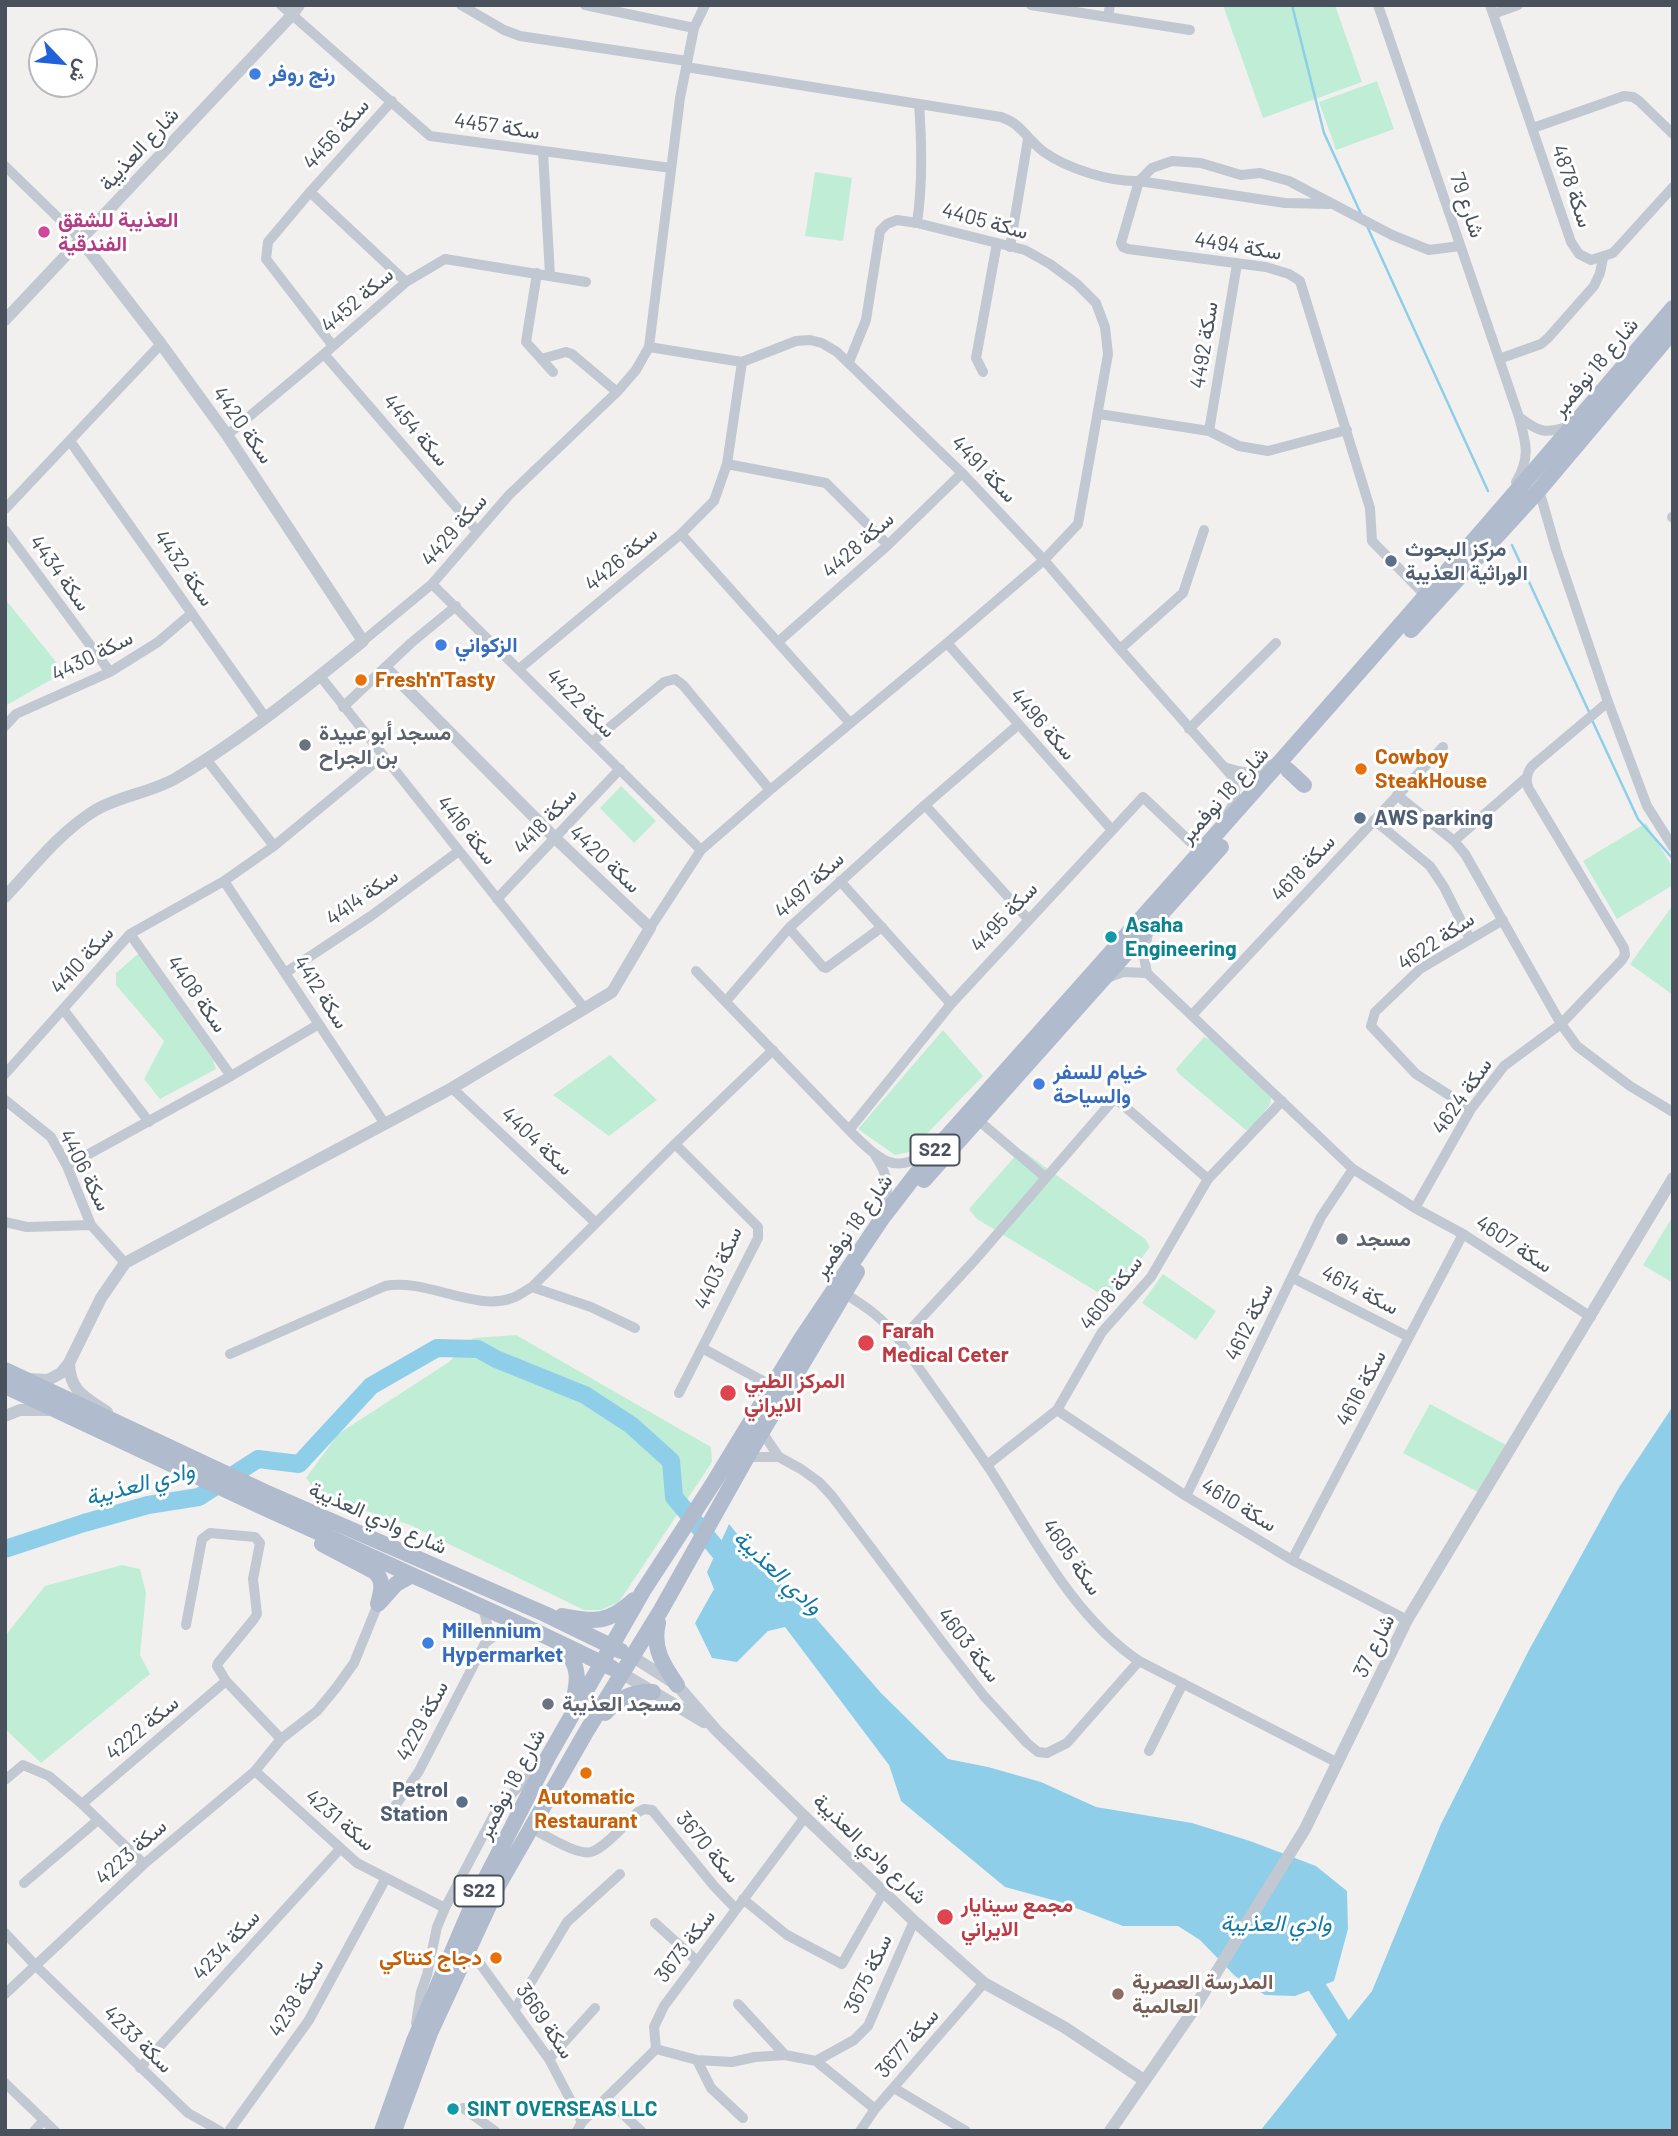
<!DOCTYPE html>
<meta charset="utf-8">
<style>
body{margin:0}
#map{position:relative;width:1678px;height:2136px;overflow:hidden;background:#f2f0ef;font-family:Barlow,Vazirmatn,sans-serif}
canvas{display:block}
.frame{position:absolute;inset:0;border:7px solid #48515c;pointer-events:none}
.north{position:absolute;left:28px;top:28px;width:70px;height:70px;box-sizing:border-box;background:#fff;border:2px solid #b6b9be;border-radius:50%;rotate:116deg;font-size:19px;font-weight:700;line-height:28px;text-align:center;color:#48515c}
.north::after{content:'';display:block;margin:auto;width:24px;height:32px;background:#2061db;clip-path:polygon(50% 0,100% 100%,50% 72%,0 100%)}
</style>
<div id="map">
<canvas width="1678" height="2136"></canvas>
<div class="frame"></div>
<div class="north">ش</div>
</div>
<script>
const context = document.querySelector('canvas').getContext('2d');
context.lineJoin = 'round';
function fillPath(path, color) {
  context.fillStyle = color;
  context.fill(path, 'evenodd');
}
function strokePath(path, color, width, dash) {
  context.strokeStyle = color;
  context.lineWidth = width;
  context.lineCap = dash ? 'butt' : 'round';
  context.setLineDash(dash || []);
  context.stroke(path);
}
function label(font, color, halo, rows, align = 'center') {
  context.font = font + ' Barlow,Vazirmatn,sans-serif';
  context.lineWidth = 6;
  context.setLineDash([]);
  context.textBaseline = 'middle';
  context.strokeStyle = halo;
  context.fillStyle = color;
  for (const [text, x, y, turn = 0] of rows) {
    context.save();
    context.translate(x, y);
    context.rotate((+turn || 0) * Math.PI / 180);
    context.textAlign = isNaN(turn) ? turn : align;
    if (halo) context.strokeText(text, 0, 0);
    context.fillText(text, 0, 0);
    context.restore();
  }
}
const green = new Path2D(`
 M 1223,5 L 1335,5 L 1362,82 L 1263,118 Z
 M 1377,81 L 1394,129 L 1336,150 L 1319,102 Z
 M 815,172 L 852,178 L 843,241 L 805,236 Z
 M 5,599 L 57,663 L 56,677 L 5,706 Z
 M 621,786 L 656,821 L 634,843 L 600,808 Z
 M 1646,823 L 1673,868 L 1673,885 L 1617,919 L 1583,861 Z
 M 1673,905 L 1673,995 L 1630,964 Z
 M 138,954 L 142,957 L 213,1060 L 216,1069 L 160,1099 L 144,1079 L 164,1041 L 116,985 L 116,973 Z
 M 943,1030 L 983,1076 L 909,1152 L 895,1155 L 858,1129 Z
 M 1204,1037 L 1210,1039 L 1271,1098 L 1270,1105 L 1250,1129 L 1246,1130 L 1179,1074 L 1176,1069 Z
 M 610,1055 L 657,1100 L 609,1136 L 553,1095 Z
 M 1023,1151 L 1145,1239 L 1150,1247 L 1114,1294 L 1104,1296 L 977,1219 L 969,1209 L 1017,1154 Z
 M 1673,1216 L 1673,1283 L 1643,1265 Z
 M 1163,1274 L 1216,1311 L 1196,1340 L 1142,1303 Z
 M 516,1335 L 711,1447 L 712,1462 L 619,1602 L 600,1610 L 584,1610 L 410,1525 L 320,1496 L 306,1478 L 338,1434 L 449,1362 L 473,1338 Z
 M 1430,1404 L 1506,1445 L 1478,1492 L 1403,1453 Z
 M 122,1565 L 140,1569 L 146,1593 L 140,1655 L 150,1674 L 41,1763 L 5,1729 L 5,1636 L 45,1586 Z`);
const water = new Path2D(`
 M 1673,1406 L 1673,2131 L 1260,2131 L 1372,1991 L 1441,1824 L 1529,1650 L 1618,1489 Z
 M 729,1524 L 771,1575 L 807,1608 L 881,1693 L 948,1759 L 988,1767 L 1041,1782 L 1096,1807 L 1192,1823 L 1250,1841 L 1316,1866 L 1347,1891 L 1348,1929 L 1334,1981 L 1295,1996 L 1265,1995 L 1235,1976 L 1200,1940 L 1178,1926 L 1123,1926 L 1060,1902 L 1005,1887 L 901,1801 L 889,1765 L 785,1627 L 768,1631 L 737,1662 L 712,1658 L 695,1623 L 714,1589 L 707,1572 Z`);
const stream = new Path2D(`
 M 1292,5 L 1324,133 L 1361,214
 M 1367,226 L 1488,491
 M 1512,545 L 1590,714
 M 1592,720 L 1638,819 L 1673,859`);
const river = new Path2D(`
 M 5,1549 L 84,1523 L 148,1505 L 199,1497 L 258,1459 L 299,1464 L 371,1386 L 437,1348 L 478,1349 L 496,1359 L 585,1395 L 631,1425 L 671,1461 L 674,1497 L 733,1568
 M 1305,1968 L 1343,2028`);
const minor = new Path2D(`
 M 281,5 L 430,136 L 671,168
 M 461,5 L 504,30 L 520,36 L 687,61
 M 585,5 L 694,28
 M 1031,5 L 1190,30
 M 1378,5 L 1519,417 C 1526,443 1531,457 1516,482
 M 1490,5 L 1571,242 L 1579,254 L 1591,260 L 1613,253 L 1673,187
 M 1493,14 L 1518,5
 M 1108,17 L 1110,5
 M 686,67 L 1001,117 C 1006,119 1012,121 1016,125 C 1026,133 1033,144 1044,152 C 1068,169 1110,182 1139,181 L 1285,203 L 1329,204
 M 1533,128 L 1624,96 L 1633,97 L 1639,101 L 1673,134
 M 543,152 L 550,275
 M 5,166 L 80,239
 M 310,192 L 406,282
 M 917,223 C 923,183 922,145 919,104
 M 1010,247 L 1028,139
 M 537,273 L 526,342 L 553,372
 M 333,346 L 266,259 L 268,242 L 310,192 L 392,101
 M 649,347 L 742,362 L 796,341 L 810,340 L 822,343 L 837,352 L 962,473 L 1044,560 L 1120,649 L 1224,767
 M 324,354 L 477,531
 M 541,359 L 566,352 L 572,354 L 617,392
 M 1499,359 L 1541,344 L 1548,338 L 1594,286 L 1600,273 L 1603,258
 M 983,372 L 976,358 L 997,243
 M 1099,414 L 1209,431 L 1239,446 L 1268,451 L 1347,430
 M 1519,417 C 1540,433 1545,434 1570,426
 M 1209,431 L 1237,264
 M 227,435 L 324,354 L 406,282 L 445,259 L 586,282
 M 70,441 L 265,717
 M 727,464 L 826,483 L 888,545
 M 1539,490 L 1556,549 L 1608,702 L 1647,806 L 1673,847
 M 5,509 L 161,344
 M 1672,517 L 1673,518
 M 5,530 L 110,672
 M 681,534 L 850,723
 M 432,584 L 701,850
 M 1426,596 L 1372,541 L 1370,508 L 1300,281 L 1289,274 L 1266,267 L 1128,249 L 1123,247 L 1121,243 L 1139,181 L 1152,168 L 1172,161 L 1201,163 L 1241,175 L 1260,173 L 1289,181 L 1392,235 L 1429,250 L 1460,246
 M 363,641 L 432,584 L 509,495 L 617,392 L 636,370 L 649,347 L 680,98 L 694,28 L 705,5
 M 778,642 L 888,545 L 962,473
 M 947,643 L 1112,830
 M 1120,649 L 1183,593 L 1204,530
 M 519,669 L 681,534 L 714,501 L 727,464 L 742,362
 M 320,676 L 585,1009
 M 343,707 L 411,643 L 456,606
 M 5,726 L 16,714 L 110,672 L 158,642 L 192,613
 M 1189,729 L 1276,643
 M 592,742 L 664,682 L 675,679 L 683,685 L 770,790
 M 206,759 L 274,846
 M 1397,795 L 1454,841 L 1465,854 L 1561,1024 L 1577,1046 L 1630,1086 L 1673,1112
 M 925,805 L 1028,919
 M 1228,813 L 1234,803 L 1236,781 L 1224,767 C 1245,774 1253,775 1273,764
 M 1374,820 L 1430,866 L 1444,887 L 1470,939
 M 1454,841 L 1527,777
 M 224,881 L 385,1124
 M 840,881 L 951,1004
 M 497,899 L 620,769
 M 650,928 L 701,850 L 770,790 L 947,643 L 1044,560 L 1078,524 L 1108,354 L 1105,327 L 1096,303 L 1077,284 L 1050,264 L 1025,250 L 917,223 L 897,220 L 887,224 L 880,231 L 866,320 L 849,362
 M 789,928 L 823,967 L 826,968 L 882,927
 M 1148,933 L 1144,957 L 1147,973 L 1353,1169 L 1415,1208 L 1463,1234 L 1591,1317
 M 130,934 L 231,1076
 M 696,971 L 849,1130 C 860,1141 878,1160 893,1163 C 906,1166 920,1157 931,1152
 M 285,973 L 371,916 L 459,851
 M 1107,978 L 1123,972 L 1147,973
 M 726,1001 L 789,928 L 925,805 L 1018,725
 M 63,1009 L 149,1122
 M 1192,1015 L 1443,747
 M 5,1074 L 130,934 L 224,881 L 274,846 L 383,756
 M 452,1088 L 596,1223
 M 5,1100 L 51,1137 L 67,1166 L 91,1225 L 125,1263
 M 1471,1109 L 1416,1074 L 1371,1026 L 1375,1012 L 1420,969 L 1503,920
 M 978,1120 L 1045,1177
 M 849,1130 L 951,1004 L 1143,797 L 1201,852
 M 675,1144 L 758,1227 L 758,1238 L 679,1393
 M 875,1155 C 890,1178 889,1186 883,1213
 M 67,1166 L 231,1076 L 319,1024
 M 1415,1208 L 1471,1109 L 1504,1066 L 1561,1024 L 1622,960 L 1625,955 L 1624,948 L 1529,789 C 1525,781 1526,774 1532,766 L 1608,702
 M 5,1222 L 27,1227 L 91,1225
 M 1293,1278 L 1409,1337
 M 532,1287 L 591,1307 L 635,1328
 M 844,1293 C 868,1308 883,1318 900,1341 C 929,1383 960,1425 989,1468 C 1031,1533 1073,1617 1139,1661 L 1338,1763
 M 900,1341 L 974,1261 L 1115,1098 L 1208,1179
 M 702,1348 L 772,1386
 M 230,1354 L 385,1286 C 426,1278 476,1312 512,1298 C 519,1296 526,1290 532,1287 L 675,1144 L 773,1050
 M 1057,1410 L 1186,1496 L 1292,1560 L 1407,1620
 M 762,1432 L 779,1457 L 801,1469 L 819,1482 L 832,1496 L 945,1646 L 984,1696 L 1027,1743 L 1038,1752 L 1047,1753 L 1067,1743 L 1139,1661
 M 747,1457 L 779,1457
 M 987,1465 L 1057,1410 L 1102,1332 L 1151,1277 L 1208,1179 L 1282,1101
 M 1186,1496 L 1321,1217 L 1353,1169
 M 1292,1560 L 1463,1234
 M 186,1625 L 202,1539 L 210,1533 L 255,1537 L 260,1543 L 253,1579 L 257,1614 L 254,1619 L 218,1663 L 217,1666 L 226,1681 L 281,1739
 M 485,1643 L 502,1630 L 521,1624
 M 1149,1751 L 1183,1683
 M 255,1771 L 357,1863 L 445,1908
 M 5,1780 L 23,1765 L 49,1776 L 82,1804 L 144,1864
 M 82,1804 L 226,1681
 M 389,1815 L 419,1771 L 485,1643 L 488,1628 L 483,1607
 M 530,1828 C 544,1834 577,1856 591,1852 C 605,1848 627,1822 638,1812 L 644,1809 L 652,1810 L 714,1886 L 736,1909
 M 24,1883 L 98,1820
 M 743,1899 L 787,1935 L 842,1964 L 883,1892
 M 655,1923 L 697,1961
 M 5,1933 L 36,1966 L 188,2113 L 220,2131
 M 468,1947 L 549,2059 L 582,2122
 M 5,1994 L 144,1864 L 255,1771 L 281,1739 L 317,1711 L 336,1688 L 354,1663 L 378,1604
 M 738,2004 L 785,2055
 M 515,2009 L 567,1922 L 620,1874
 M 416,2023 L 421,1992 L 427,1975 L 437,1927 L 445,1908 L 497,1809 L 538,1767
 M 656,2049 L 654,2027 L 664,2006 L 805,1817
 M 656,2049 L 697,2060 L 732,2062 L 755,2057 L 785,2055 L 816,2061 L 875,2109
 M 549,2059 L 595,2008
 M 697,2060 L 711,2088 L 743,2118
 M 816,2061 L 854,2040 L 868,2026 L 914,1921
 M 140,2068 L 340,1849
 M 5,2083 L 55,2131
 M 894,2088 L 966,2131
 M 606,2098 L 641,2131
 M 463,2108 L 495,2131
 M 34,2131 L 44,2120
 M 229,2131 L 309,2020 L 386,1878
 M 577,2131 L 582,2122 L 656,2049
 M 860,2131 L 875,2109 L 984,1983`);
const tertiary = new Path2D(`
 M 5,320 L 292,15 L 299,5
 M 5,897 C 33,867 59,833 94,811 C 120,795 152,793 178,777 C 243,738 304,689 363,641 L 227,435 L 161,344 L 80,239
 M 69,1363 C 70,1392 85,1397 107,1412
 M 29,1379 L 48,1380 L 61,1373 L 69,1363 L 101,1298 L 125,1263 L 452,1088 L 612,992 L 650,928 L 555,838 L 386,668
 M 5,1416 L 20,1410 L 49,1410
 M 633,1657 L 677,1685 L 716,1730 L 805,1817 L 914,1921 L 984,1983 L 1064,2027 L 1144,2080
 M 623,1674 L 704,1722
 M 1110,2131 L 1190,2015 L 1305,1829 L 1407,1620 L 1673,1178`);
const primary = new Path2D(`
 M 1411,630 L 1539,490 L 1673,331
 M 1288,770 L 1304,785
 M 924,1180 L 1221,847
 M 5,1370 L 265,1492 L 545,1614 L 621,1651
 M 5,1386 L 258,1505 L 535,1631 L 612,1668
 M 322,1544 L 375,1572 C 385,1582 381,1592 378,1604
 M 380,1602 L 396,1584 L 412,1575
 M 562,1616 C 595,1622 608,1624 634,1600
 M 658,1623 C 652,1648 663,1665 677,1685
 M 561,1648 C 582,1664 578,1683 572,1706
 M 605,1713 C 619,1698 633,1691 653,1692
 M 382,2131 L 414,2041 L 474,1901 L 548,1757 L 643,1591 L 714,1482 L 801,1339 L 883,1217 L 934,1151 C 1183,872 1432,593 1673,308
 M 394,2131 L 430,2033 L 499,1884 L 586,1732 L 661,1610 L 747,1457 L 857,1272`);
const markers = [
 [255,74,7,"#3f7fe0"],
 [44,232,7,"#d1479c"],
 [1391,561,7,"#5c6f8a"],
 [441,645,7,"#3f7fe0"],
 [361,680,7,"#e8710a"],
 [305,745,7,"#6b7280"],
 [1361,769,7,"#e8710a"],
 [1360,818,7,"#5c6f8a"],
 [1111,937,7,"#0f9aa8"],
 [1039,1084,7,"#3f7fe0"],
 [1342,1239,7,"#6b7280"],
 [866,1343,9,"#e0444e"],
 [728,1393,9,"#e0444e"],
 [428,1643,7,"#3f7fe0"],
 [548,1704,7,"#6b7280"],
 [586,1773,7,"#e8710a"],
 [462,1802,7,"#5c6f8a"],
 [945,1917,9,"#e0444e"],
 [496,1958,7,"#e8710a"],
 [1118,1994,7,"#8d6e63"],
 [453,2109,7,"#0f9aa8"]
];
const shields = [
 [935,1150,49],
 [479,1891,49]
];
const shieldNames = [
 ["S22",935,1150],
 ["S22",479,1891]
];
const shopNames = [
 ["رنج روفر",269,74],
 ["الزكواني",455,645],
 ["خيام للسفر",1053,1072],
 ["والسياحة",1053,1096],
 ["Millennium",442,1631],
 ["Hypermarket",442,1655]
];
const streetNames = [
 ["سكة 4457",497,126,8],
 ["سكة 4456",336,134,-48],
 ["شارع العذيبة",139,149,-47],
 ["سكة 4878",1572,186,71],
 ["79 شارع",1467,205,71],
 ["سكة 4405",985,221,15],
 ["سكة 4494",1238,246,9],
 ["سكة 4452",357,300,-41],
 ["سكة 4492",1204,345,-81],
 ["شارع 18 نوفمبر",1595,367,-50],
 ["سكة 4420",243,425,55],
 ["سكة 4454",416,430,49],
 ["سكة 4491",984,469,46],
 ["سكة 4429",454,530,-49],
 ["سكة 4428",858,545,-42],
 ["سكة 4426",621,559,-40],
 ["سكة 4432",184,568,55],
 ["سكة 4434",60,573,54],
 ["سكة 4430",92,656,-27],
 ["سكة 4422",581,703,45],
 ["سكة 4496",1043,724,49],
 ["شارع 18 نوفمبر",1224,795,-48],
 ["سكة 4418",545,821,-47],
 ["سكة 4416",467,830,51],
 ["سكة 4420",605,859,43],
 ["سكة 4618",1303,868,-47],
 ["سكة 4497",809,885,-43],
 ["سكة 4414",362,897,-35],
 ["سكة 4495",1004,917,-47],
 ["سكة 4622",1436,941,-34],
 ["سكة 4410",82,960,-48],
 ["سكة 4412",321,992,57],
 ["سكة 4408",197,994,55],
 ["سكة 4624",1462,1096,-55],
 ["سكة 4404",537,1141,43],
 ["سكة 4406",85,1170,63],
 ["شارع 18 نوفمبر",853,1226,-55],
 ["سكة 4607",1514,1244,33],
 ["سكة 4403",718,1268,-66],
 ["سكة 4614",1360,1290,27],
 ["سكة 4608",1111,1293,-52],
 ["سكة 4612",1249,1322,-64],
 ["سكة 4616",1361,1388,-62],
 ["سكة 4610",1239,1505,31],
 ["شارع وادي العذيبة",378,1518,24],
 ["سكة 4605",1072,1557,55],
 ["سكة 4603",969,1645,52],
 ["شارع 37",1374,1646,-64],
 ["سكة 4229",422,1721,-62],
 ["سكة 4222",142,1728,-40],
 ["شارع 18 نوفمبر",511,1784,-62],
 ["سكة 4231",340,1820,40],
 ["سكة 3670",708,1847,50],
 ["شارع وادي العذيبة",870,1849,44],
 ["سكة 4223",131,1852,-42],
 ["سكة 4234",226,1945,-47],
 ["سكة 3673",685,1946,-53],
 ["سكة 3675",868,1974,-65],
 ["سكة 4238",296,1998,-59],
 ["سكة 3669",545,2021,56],
 ["سكة 4233",138,2039,44],
 ["سكة 3677",907,2043,-49]
];
const hotelNames = [
 ["العذيبة للشقق",58,220],
 ["الفندقية",58,244]
];
const serviceNames = [
 ["مركز البحوث",1405,549],
 ["الوراثية العذيبة",1405,573],
 ["AWS parking",1374,818],
 ["Petrol",448,1790,"right"],
 ["Station",448,1814,"right"]
];
const foodNames = [
 ["Fresh'n'Tasty",375,680],
 ["Cowboy",1375,757],
 ["SteakHouse",1375,781],
 ["Automatic",586,1797,"center"],
 ["Restaurant",586,1821,"center"],
 ["دجاج كنتاكي",482,1958,"right"]
];
const worshipNames = [
 ["مسجد أبو عبيدة",319,733],
 ["بن الجراح",319,757],
 ["مسجد",1356,1239],
 ["مسجد العذيبة",562,1704]
];
const cultureNames = [
 ["Asaha",1125,925],
 ["Engineering",1125,949],
 ["SINT OVERSEAS LLC",467,2109]
];
const healthNames = [
 ["Farah",882,1331],
 ["Medical Ceter",882,1355],
 ["المركز الطبي",744,1381],
 ["الايراني",744,1405],
 ["مجمع سينايار",961,1905],
 ["الايراني",961,1929]
];
const educationNames = [
 ["المدرسة العصرية",1132,1982],
 ["العالمية",1132,2006]
];
const waterNames = [
 ["وادي العذيبة",140,1484,-15],
 ["وادي العذيبة",778,1572,43],
 ["وادي العذيبة",1276,1923]
];
fillPath(green, '#c0edd6');
fillPath(water, '#8fcee9');
strokePath(stream, '#8fcee9', 2.5);
strokePath(river, '#8fcee9', 18);
strokePath(minor, '#c1c8d1', 10);
strokePath(tertiary, '#c1c8d1', 12);
strokePath(primary, '#b0bccd', 16);
for (const [x, y, r, color] of markers) {
  const dot = new Path2D();
  dot.arc(x, y, r, 0, 2 * Math.PI);
  context.fillStyle = color;
  context.fill(dot);
  strokePath(dot, '#fff', 2.5);
}
for (const [x, y, w] of shields) {
  const box = new Path2D();
  box.roundRect(x - w / 2, y - 15.5, w, 31, 5);
  context.fillStyle = '#fff';
  context.fill(box);
  strokePath(box, '#48515c', 2);
}
label('bold 19px', '#48515c', null, shieldNames);
label('bold 21px', '#366cbe', '#fff', shopNames, 'left');
label('21px', '#48515c', '#fff', streetNames);
label('bold 21px', '#b23c85', '#fff', hotelNames, 'left');
label('bold 21px', '#4e5e75', '#fff', serviceNames, 'left');
label('bold 21px', '#c56008', '#fff', foodNames, 'left');
label('bold 21px', '#5b616d', '#fff', worshipNames, 'left');
label('bold 21px', '#0d838f', '#fff', cultureNames, 'left');
label('bold 21px', '#be3a42', '#fff', healthNames, 'left');
label('bold 21px', '#785e54', '#fff', educationNames, 'left');
label('italic 23px', '#1279a5', '#fff', waterNames);
</script>
